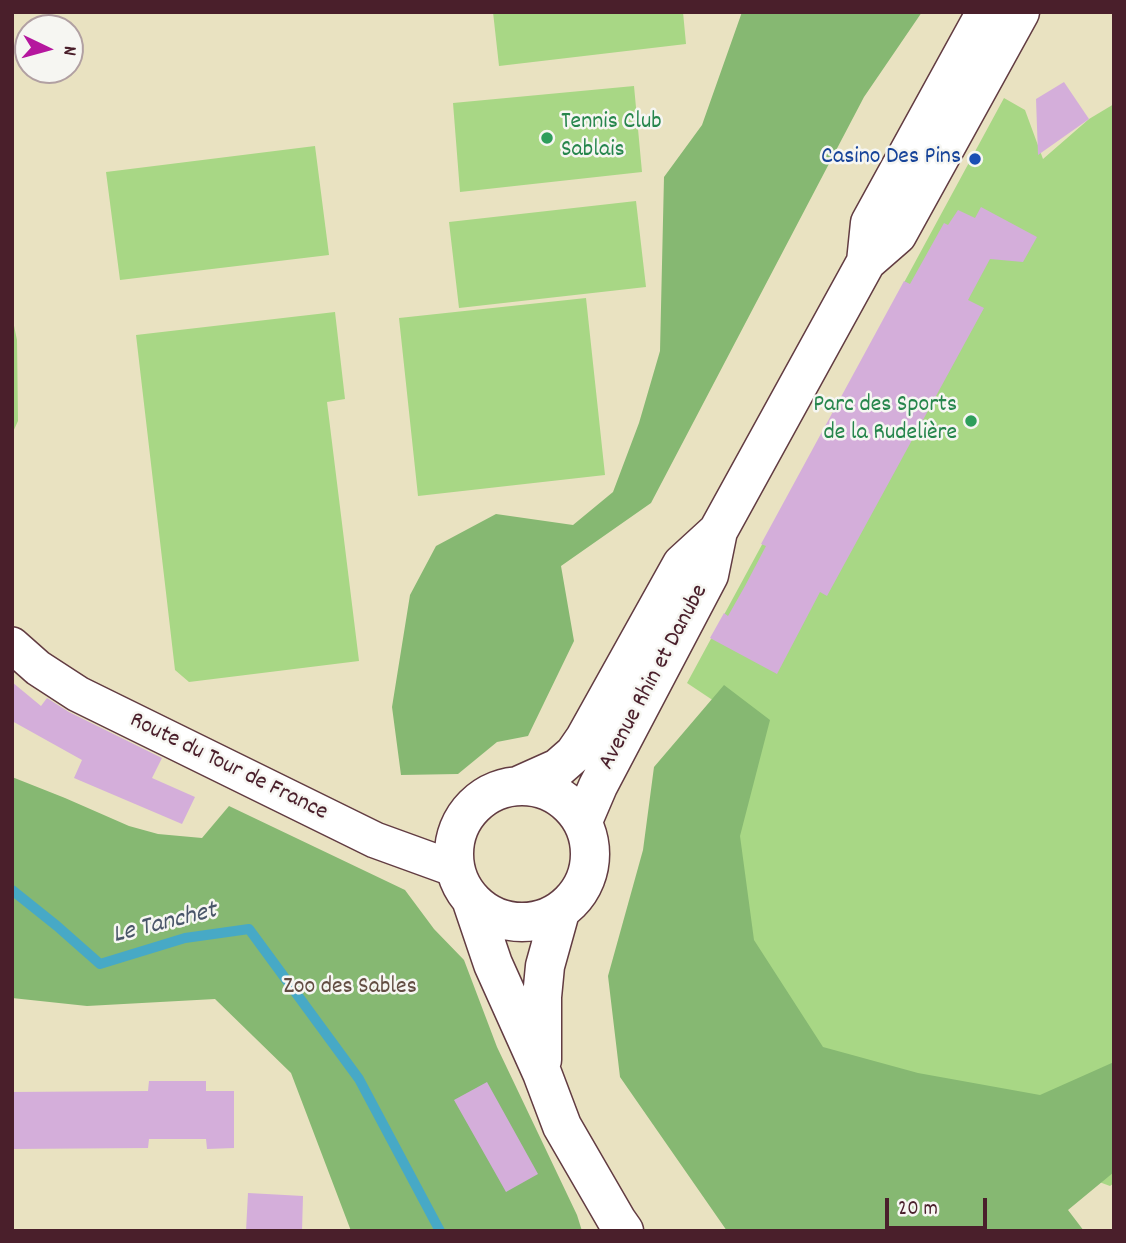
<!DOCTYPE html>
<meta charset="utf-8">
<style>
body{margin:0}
#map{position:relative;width:1126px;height:1243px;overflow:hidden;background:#e9e2c1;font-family:Dekko,sans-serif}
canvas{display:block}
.frame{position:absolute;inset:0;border:14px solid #4a1f2b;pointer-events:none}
.north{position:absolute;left:14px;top:14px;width:70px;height:70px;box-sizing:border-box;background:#f6f6f2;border:2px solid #b1a0a2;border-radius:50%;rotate:95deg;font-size:19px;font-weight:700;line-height:28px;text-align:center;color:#4a1f2b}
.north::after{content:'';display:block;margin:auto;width:24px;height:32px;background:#b5179e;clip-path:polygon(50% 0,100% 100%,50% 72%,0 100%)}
.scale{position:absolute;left:885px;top:1198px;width:102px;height:32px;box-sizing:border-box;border:4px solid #4a1f2b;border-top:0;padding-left:9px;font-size:21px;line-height:24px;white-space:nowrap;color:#4a1f2b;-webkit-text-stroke:5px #f6f6f2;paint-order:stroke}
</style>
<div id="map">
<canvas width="1126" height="1243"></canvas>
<div class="frame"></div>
<div class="north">N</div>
<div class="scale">20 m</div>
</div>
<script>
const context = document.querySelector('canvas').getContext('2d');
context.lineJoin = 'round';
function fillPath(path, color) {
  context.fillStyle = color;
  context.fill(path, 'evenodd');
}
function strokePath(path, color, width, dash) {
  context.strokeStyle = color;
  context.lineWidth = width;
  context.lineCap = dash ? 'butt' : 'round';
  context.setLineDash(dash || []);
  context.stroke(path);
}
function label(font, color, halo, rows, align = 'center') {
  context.font = font + ' Dekko,sans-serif';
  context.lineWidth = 5;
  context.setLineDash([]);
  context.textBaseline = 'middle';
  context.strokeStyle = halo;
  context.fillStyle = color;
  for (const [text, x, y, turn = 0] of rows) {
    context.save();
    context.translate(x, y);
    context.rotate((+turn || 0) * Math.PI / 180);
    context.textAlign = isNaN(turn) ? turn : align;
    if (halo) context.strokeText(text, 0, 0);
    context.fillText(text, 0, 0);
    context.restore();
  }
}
const green = new Path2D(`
 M 493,12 L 683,12 L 686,44 L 499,66 Z
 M 634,86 L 642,172 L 460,192 L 453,103 Z
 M 1004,98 L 1025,110 L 1043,159 L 1089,119 L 1114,104 L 1114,1183 L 1110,1186 L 948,1126 L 840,1126 L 709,919 L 714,701 L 687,683 Z
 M 315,146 L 329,255 L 120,280 L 106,172 Z
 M 636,201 L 646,287 L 459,308 L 449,222 Z
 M 586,298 L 605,475 L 418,496 L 399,318 Z
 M 335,312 L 345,399 L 327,402 L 359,661 L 189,682 L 175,670 L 136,335 Z
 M 12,316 L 17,340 L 18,421 L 12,434 Z`);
const forest = new Path2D(`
 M 742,12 L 922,12 L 864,97 L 651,503 L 561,566 L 574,641 L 528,736 L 497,742 L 458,774 L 401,775 L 392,707 L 410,595 L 436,546 L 496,514 L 573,525 L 613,492 L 639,423 L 660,351 L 664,177 L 702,125 Z
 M 724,685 L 770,720 L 740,836 L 754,940 L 823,1047 L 918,1073 L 1040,1095 L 1114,1062 L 1114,1172 L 1068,1210 L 1084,1231 L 727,1231 L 620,1077 L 608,976 L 643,850 L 654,767 Z
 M 12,777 L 65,798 L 129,826 L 158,834 L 202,838 L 229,806 L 405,890 L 434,929 L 464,960 L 497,1047 L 577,1215 L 582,1231 L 351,1231 L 291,1073 L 215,999 L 87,1006 L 12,998 Z`);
const stream = new Path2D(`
 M 12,890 L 57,926 L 100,964 L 185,938 L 249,929 L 359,1079 L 440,1231`);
const building = new Path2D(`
 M 1064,82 L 1089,119 L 1038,155 L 1036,99 Z
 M 981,207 L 1037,237 L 1023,262 L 990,259 L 968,300 L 984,308 L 827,596 L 820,592 L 777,674 L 710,638 L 724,613 L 728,616 L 745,586 L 766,546 L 761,544 L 904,281 L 910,284 L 944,223 L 948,225 L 958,210 L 975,218 Z
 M 12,682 L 41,706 L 47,698 L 69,712 L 162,758 L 152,778 L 195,797 L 182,824 L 74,778 L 82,760 L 12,721 Z
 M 149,1081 L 206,1081 L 206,1091 L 234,1091 L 234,1148 L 207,1149 L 206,1139 L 149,1139 L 148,1148 L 12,1149 L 12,1092 L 148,1091 Z
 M 487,1082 L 538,1174 L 506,1192 L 454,1100 Z
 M 248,1193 L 303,1196 L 302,1231 L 246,1231 Z`);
const street = new Path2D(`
 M 12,645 L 38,668 L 78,694 L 375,840 L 455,869`);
const secondary = new Path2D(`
 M 866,262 L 870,223 L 986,12
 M 520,785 L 558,768 L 574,754 L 585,738 L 682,564 L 718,531
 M454 854a68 68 0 1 1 136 0a68 68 0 1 1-136 0Z
 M 583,821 L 598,786 L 709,575 L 718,531 L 866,262 L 897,235 L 1020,12
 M 472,902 L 493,964 L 542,1073 L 562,1126 L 617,1221 L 624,1231
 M 542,1060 L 542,997 L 545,966 L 560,912`);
const markers = [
 [547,138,7,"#2e9e5b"],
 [975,159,7,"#1a4fb4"],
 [971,421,7,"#2e9e5b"]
];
const leisureNames = [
 ["Tennis Club",561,124],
 ["Sablais",561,152],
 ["Parc des Sports",957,407,"right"],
 ["de la Rudelière",957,435,"right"]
];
const transitNames = [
 ["Casino Des Pins",961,159]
];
const streetNames = [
 ["Avenue Rhin et Danube",655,678,-62],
 ["Route du Tour de France",228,768,26]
];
const parkNames = [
 ["Zoo des Sables",350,989]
];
const waterNames = [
 ["Le Tanchet",165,925,-14]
];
fillPath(green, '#a8d785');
fillPath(forest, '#86b872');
strokePath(stream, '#47a9c6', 10);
fillPath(building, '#d4aeda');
strokePath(street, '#623c42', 38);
strokePath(secondary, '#623c42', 41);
strokePath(street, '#fff', 35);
strokePath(secondary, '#fff', 38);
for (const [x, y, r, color] of markers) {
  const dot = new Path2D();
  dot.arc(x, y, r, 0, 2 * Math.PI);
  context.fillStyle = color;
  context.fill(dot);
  strokePath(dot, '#f6f6f2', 2.5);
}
label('24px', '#27864d', '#f6f6f2', leisureNames, 'left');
label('24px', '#164399', '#f6f6f2', transitNames, 'right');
label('24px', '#4a1f2b', '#f6f6f2', streetNames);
label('24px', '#624d42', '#f6f6f2', parkNames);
label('italic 26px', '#495669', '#f6f6f2', waterNames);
</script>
